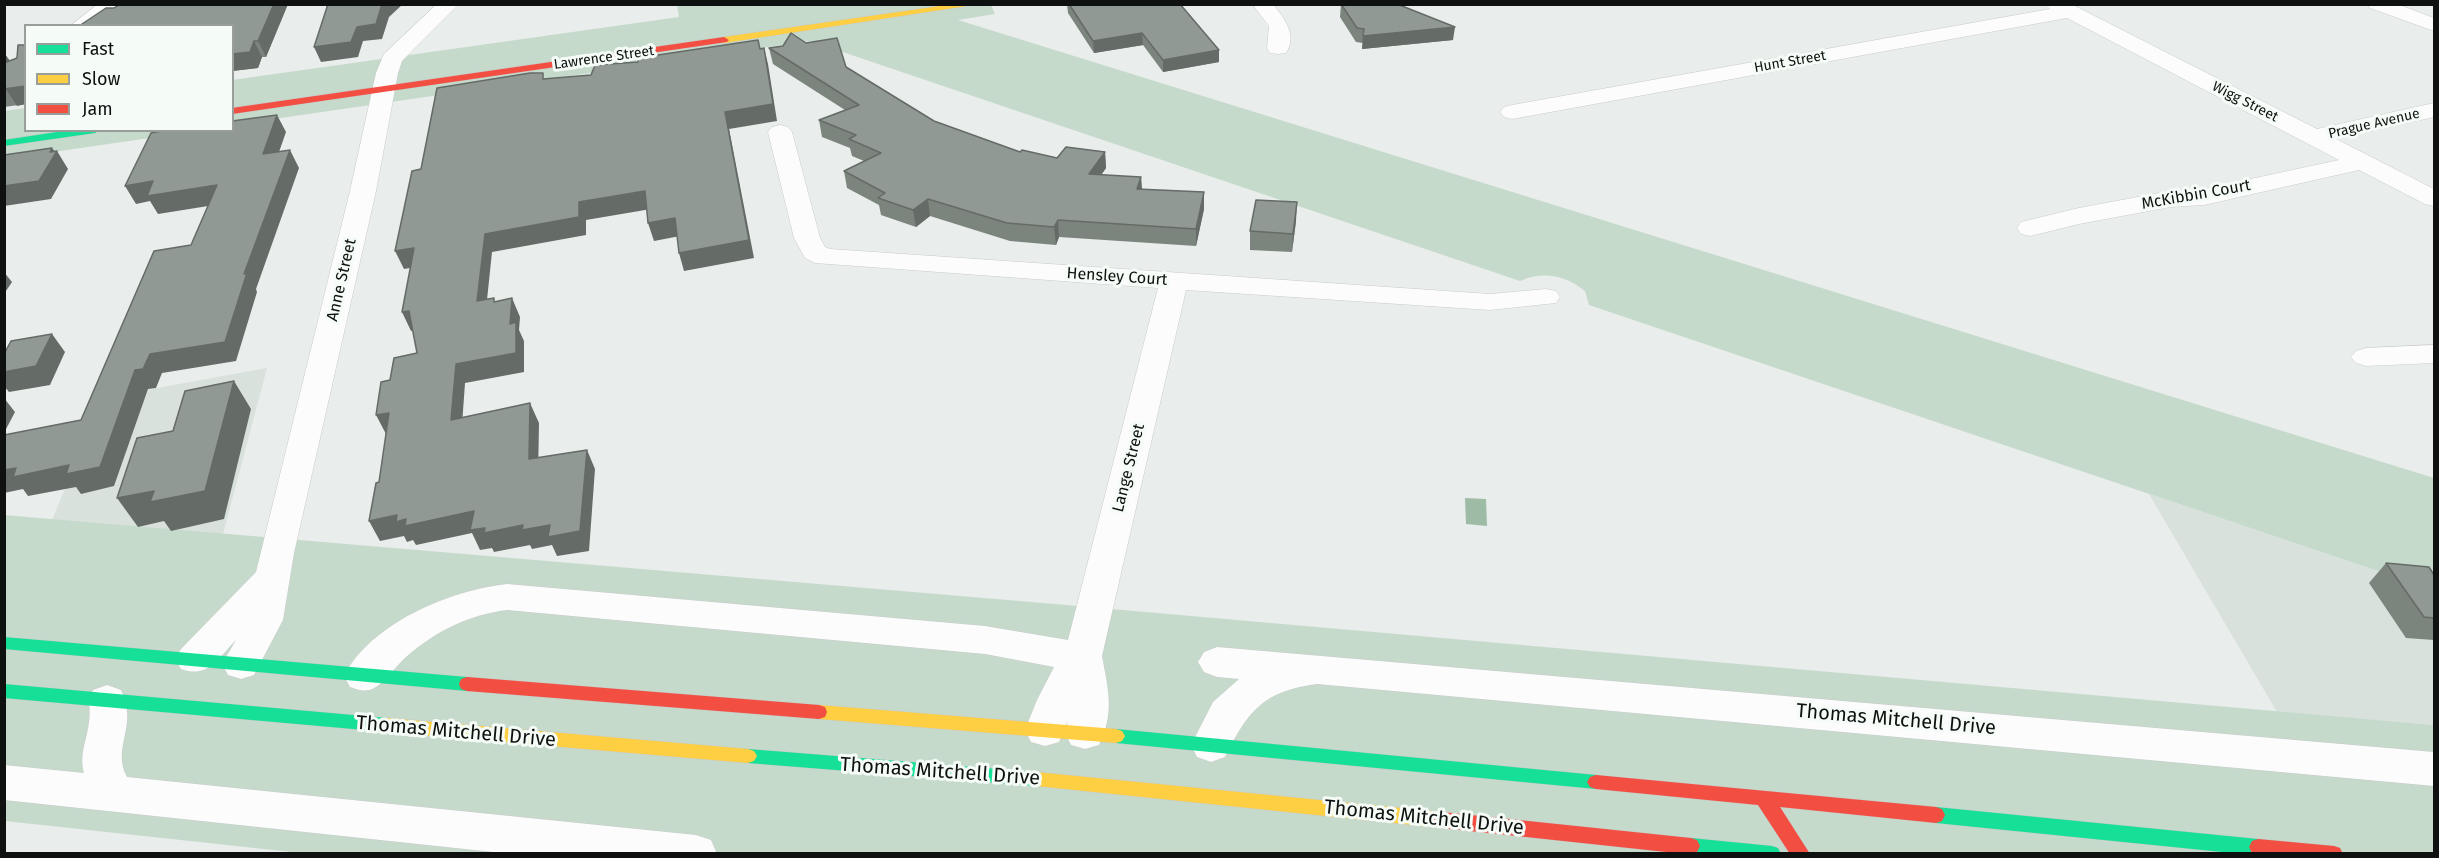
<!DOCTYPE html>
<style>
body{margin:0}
#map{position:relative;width:2439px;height:858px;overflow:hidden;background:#e9edeb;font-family:"Fira Sans",sans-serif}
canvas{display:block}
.frame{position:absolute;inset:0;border:6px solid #0f1110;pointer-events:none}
.legend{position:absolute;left:24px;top:24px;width:210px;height:108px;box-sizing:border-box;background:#f5fcf7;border:2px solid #999e9b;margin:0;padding:8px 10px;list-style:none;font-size:18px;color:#0f1110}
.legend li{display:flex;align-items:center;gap:12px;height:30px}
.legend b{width:30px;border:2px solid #999e9b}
</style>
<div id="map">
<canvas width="2439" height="858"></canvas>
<div class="frame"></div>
<ul class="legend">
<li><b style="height:8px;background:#16e098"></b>Fast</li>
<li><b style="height:8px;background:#ffcf43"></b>Slow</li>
<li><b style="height:8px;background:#f24e42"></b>Jam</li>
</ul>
</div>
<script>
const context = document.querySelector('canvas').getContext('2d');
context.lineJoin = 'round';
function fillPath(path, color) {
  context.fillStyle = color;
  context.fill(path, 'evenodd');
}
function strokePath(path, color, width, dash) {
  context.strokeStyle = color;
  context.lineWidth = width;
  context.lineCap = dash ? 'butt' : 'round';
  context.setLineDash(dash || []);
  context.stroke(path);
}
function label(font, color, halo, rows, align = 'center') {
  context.font = font + ' "Fira Sans",sans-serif';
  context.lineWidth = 6;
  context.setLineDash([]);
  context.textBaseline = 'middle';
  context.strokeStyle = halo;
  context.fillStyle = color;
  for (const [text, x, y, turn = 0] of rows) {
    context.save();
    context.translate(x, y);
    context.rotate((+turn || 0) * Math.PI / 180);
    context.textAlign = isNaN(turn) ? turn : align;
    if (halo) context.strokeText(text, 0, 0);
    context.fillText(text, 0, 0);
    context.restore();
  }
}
const built = new Path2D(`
 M 267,368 L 223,534 L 52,520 L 103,398 Z
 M 2149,494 L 2434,590 L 2434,725 L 2277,712 Z`);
const green = new Path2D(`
 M 677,5 L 991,5 L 995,14 L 958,20 L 2434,478 L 2434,590 L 1589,305 L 1585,291 C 1565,275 1543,271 1520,281 L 810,41 L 233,125 L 232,80 L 679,17 Z
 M 25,108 L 26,130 L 198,131 L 5,159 L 4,111 Z
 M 4,515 L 1043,603 L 2434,725 L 2434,853 L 310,854 L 5,821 Z`);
const water = new Path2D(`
 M 1465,498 L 1486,499 L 1487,526 L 1466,524 Z`);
const street = new Path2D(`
 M 98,4 L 122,4 L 94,26 L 70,26 Z
 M 437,4 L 459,4 L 402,61 L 398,73 L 376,191 L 294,553 L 283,620 L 254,675 L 241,679 L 228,675 L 222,664 L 236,640 C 218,658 209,679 181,669 L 175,659 L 181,649 L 256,572 L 350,191 L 376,73 L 384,54 Z
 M 1252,4 L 1273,4 C 1284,18 1298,35 1286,53 L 1278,54 L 1270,53 L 1267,48 L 1269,26 Z
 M 2045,4 L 2071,4 L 2317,129 L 2434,103 L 2434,117 L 2336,139 L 2434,189 L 2434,206 L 2425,204 L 2359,170 L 2204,205 L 2170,207 L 2079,224 L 2030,236 L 2021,234 L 2017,228 L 2021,222 L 2079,208 L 2170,191 L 2204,189 L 2339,160 L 2067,18 L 1512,119 L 1504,117 L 1500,112 L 1504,107 L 1512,105 L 2050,9 Z
 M 2367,4 L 2397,4 L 2434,18 L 2434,31 L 2370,8 Z
 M 780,125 L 788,127 L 792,132 L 820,238 L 825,247 L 830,249 L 1490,294 L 1546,289 L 1556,291 L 1560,297 L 1556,303 L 1490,310 L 1186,290 L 1102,656 C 1108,689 1115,713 1099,745 L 1085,749 L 1071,745 L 1065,733 L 1068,720 L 1059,742 L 1045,746 L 1031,742 L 1025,730 L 1037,700 L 1054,667 L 985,654 L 507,610 C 468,615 436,631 406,657 C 396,666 387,680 376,687 C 367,693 359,690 350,687 L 344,676 C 371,623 451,590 507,584 L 985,626 L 1068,640 L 1158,288 L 815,263 L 805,258 L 794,238 L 768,132 L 772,127 Z
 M 2434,345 L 2434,363 L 2366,366 L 2356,363 L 2351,357 L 2356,351 L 2366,348 Z
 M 1217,647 L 2434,752 L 2434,786 L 1317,684 C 1263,691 1248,711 1225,757 L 1211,762 L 1197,757 L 1191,745 L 1213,702 L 1239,679 L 1217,677 L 1204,672 L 1198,662 L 1204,652 Z
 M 107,685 L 121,690 C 139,726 111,747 127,777 L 696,835 L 711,840 L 717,854 L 512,854 L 4,800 L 4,765 L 84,773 C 79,754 87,740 89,722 C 91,709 87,702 93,690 Z`);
const fast = new Path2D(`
 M 70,130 L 100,130 L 95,133 L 4,146 L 4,140 Z
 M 4,637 L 467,677 L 473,679 L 475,684 L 473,689 L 467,691 L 4,649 Z
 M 4,684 L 387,718 L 393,720 L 395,725 L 393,730 L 387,732 L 4,698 Z
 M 1116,729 L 1596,775 L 1602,777 L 1605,782 L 1602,787 L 1596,789 L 1116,743 L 1110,741 L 1107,736 L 1110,731 Z
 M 748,749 L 1036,772 L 1042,774 L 1045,779 L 1042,784 L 1036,786 L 748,763 L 742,761 L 739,756 L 742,751 Z
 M 1936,807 L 2258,839 L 2264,841 L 2267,847 L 2262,854 L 2242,854 L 1936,823 L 1930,821 L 1927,815 L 1930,809 Z
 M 1691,838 L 1772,846 L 1778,848 L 1781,854 L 1689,854 L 1685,852 L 1682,846 L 1685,840 Z`);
const slow = new Path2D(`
 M 954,4 L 980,4 L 724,43 L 719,40 L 724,37 Z
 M 819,705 L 1116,729 L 1122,731 L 1125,736 L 1122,741 L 1116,743 L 819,719 L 813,717 L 811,712 L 813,707 Z
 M 387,718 L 748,749 L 754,751 L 757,756 L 754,761 L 748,763 L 387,732 L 381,730 L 379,725 L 381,720 Z
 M 1036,772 L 1442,812 L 1448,814 L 1451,820 L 1448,826 L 1442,828 L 1036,786 L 1030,784 L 1027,779 L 1030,774 Z`);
const jam = new Path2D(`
 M 724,37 L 729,40 L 727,42 L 232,114 L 232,108 Z
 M 467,677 L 819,705 L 825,707 L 827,712 L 825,717 L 819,719 L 467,691 L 461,689 L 459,684 L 461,679 Z
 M 1596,775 L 1936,807 L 1942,809 L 1945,815 L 1942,821 L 1936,823 L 1780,807 L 1810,854 L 1790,854 L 1758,805 L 1596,789 L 1590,787 L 1587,782 L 1590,777 Z
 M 1442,812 L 1691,838 L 1697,840 L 1700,846 L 1697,852 L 1685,854 L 1442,828 L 1436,826 L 1433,820 L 1436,814 Z
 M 2258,839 L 2334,846 L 2340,848 L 2343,854 L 2252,853 L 2249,847 L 2252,841 Z`);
const wall = new Path2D(`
 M 120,4 L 288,4 L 266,57 L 262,57 L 258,68 L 232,71 L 232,26 L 114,8 Z
 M 1067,4 L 1180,4 L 1219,62 L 1163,72 L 1143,45 L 1094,53 L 1068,13 Z
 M 1341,4 L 1453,40 L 1362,49 L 1363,43 L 1356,42 L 1340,17 Z
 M 26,45 L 26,104 L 4,107 L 4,53 L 10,61 L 17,58 Z
 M 769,48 L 846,67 L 934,121 L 1020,152 L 1057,158 L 1105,152 L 1106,168 L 1101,175 L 1141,177 L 1142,189 L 1204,209 L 1196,246 L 1059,237 L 1056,245 L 1010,241 L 930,216 L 916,227 L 881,215 L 879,205 L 847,188 L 844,171 L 864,161 L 852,156 L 850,148 L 822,137 L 819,120 L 845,110 L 773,64 Z
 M 1296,221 L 1292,252 L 1250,250 L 1250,231 Z
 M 2386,563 L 2434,575 L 2434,640 L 2406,638 L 2369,583 Z`);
const shadedWall = new Path2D(`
 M 274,4 L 288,4 L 266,57 L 258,41 Z
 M 382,4 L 403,4 L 389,17 L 382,39 L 363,41 L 358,57 L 321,62 L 314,47 L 357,27 Z
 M 1455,27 L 1453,40 L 1362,49 L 1363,36 Z
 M 1142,33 L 1143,45 L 1094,53 L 1093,41 Z
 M 254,41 L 262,57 L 258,68 L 232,71 L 232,54 Z
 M 764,48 L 768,64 L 777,121 L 729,129 L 754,258 L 684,271 L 679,253 L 725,112 Z
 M 1219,50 L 1219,62 L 1163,72 L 1163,60 Z
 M 4,53 L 10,61 L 4,64 Z
 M 26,86 L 26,104 L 17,106 L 6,89 Z
 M 277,115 L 286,132 L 272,172 L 263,154 Z
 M 52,148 L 56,153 L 57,151 L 68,169 L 51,199 L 4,206 L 4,186 L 50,152 Z
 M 290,150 L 299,168 L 256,289 L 257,292 L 236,361 L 162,373 L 156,388 L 148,389 L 114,486 L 81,494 L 76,487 L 28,496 L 23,489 L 4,493 L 4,470 L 16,468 L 69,465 L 135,370 L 150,354 L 244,274 Z
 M 1105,152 L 1106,168 L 1090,191 L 1089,174 Z
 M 1141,177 L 1142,194 L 1137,189 Z
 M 153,181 L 217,185 L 227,203 L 158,214 L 150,201 L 136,204 L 125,186 Z
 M 645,191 L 651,209 L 586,220 L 586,235 L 492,252 L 485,319 L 477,301 L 485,234 L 579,202 Z
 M 1204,192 L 1204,209 L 1196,246 L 1196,229 Z
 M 928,199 L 930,216 L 916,227 L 913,210 Z
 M 1297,202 L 1296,221 L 1292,252 L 1293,234 Z
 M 675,218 L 680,236 L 654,241 L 648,223 Z
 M 1058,220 L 1059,237 L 1056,245 L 1054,227 Z
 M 414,248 L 422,266 L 404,269 L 395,251 Z
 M 4,272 L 12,282 L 4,294 Z
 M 512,298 L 520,317 L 519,330 L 524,341 L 524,372 L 465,383 L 461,439 L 451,420 L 456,364 L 510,324 Z
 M 409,311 L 418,330 L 411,331 L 402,312 Z
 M 52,334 L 65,352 L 50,385 L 9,392 L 4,386 L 4,372 Z
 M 234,381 L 251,409 L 224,519 L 171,531 L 164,521 L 138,527 L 117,498 Z
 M 4,398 L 15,412 L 4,433 Z
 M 530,403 L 539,423 L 538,479 L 529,459 Z
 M 389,413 L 386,434 L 376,415 Z
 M 587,450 L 595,469 L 589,551 L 557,556 L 552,545 L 532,549 L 530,545 L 494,552 L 492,548 L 480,550 L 472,533 L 416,545 L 413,540 L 407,542 L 404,536 L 380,541 L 369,521 Z`);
const building = new Path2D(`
 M 120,4 L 274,4 L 258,41 L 254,41 L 250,52 L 232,54 L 232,26 L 79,26 L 106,8 L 114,8 Z
 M 328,4 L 382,4 L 376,24 L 357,27 L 351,42 L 314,47 Z
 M 1069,4 L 1180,4 L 1219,50 L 1163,60 L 1142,33 L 1093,41 Z
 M 1341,4 L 1397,4 L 1455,27 L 1363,36 L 1364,29 L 1357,28 Z
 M 791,33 L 806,43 L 837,38 L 846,67 L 934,121 L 1020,152 L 1022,150 L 1057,158 L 1066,147 L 1105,152 L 1089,174 L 1141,177 L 1137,189 L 1204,192 L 1196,229 L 1058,220 L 1054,227 L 1007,223 L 928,199 L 913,210 L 878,198 L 885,193 L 844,171 L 881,153 L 849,139 L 856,135 L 819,120 L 859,105 L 769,48 L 783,46 Z
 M 758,40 L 760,49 L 764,48 L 773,104 L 725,112 L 749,240 L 679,253 L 675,218 L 648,223 L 645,191 L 579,202 L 579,217 L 485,234 L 477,301 L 494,298 L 494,302 L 512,298 L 510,324 L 516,322 L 516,353 L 456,364 L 451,420 L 530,403 L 529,459 L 587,450 L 580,531 L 548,537 L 550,525 L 522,530 L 523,525 L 484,533 L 485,528 L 470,530 L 474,511 L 405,526 L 406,519 L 396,522 L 397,515 L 369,521 L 376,483 L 379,482 L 389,413 L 376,415 L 381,382 L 390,380 L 394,358 L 417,353 L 409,311 L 402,312 L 414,248 L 395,251 L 412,171 L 421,169 L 437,88 L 530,73 L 543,73 L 543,79 L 591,75 L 595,65 L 638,62 L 638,58 Z
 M 18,45 L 26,45 L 26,86 L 4,89 L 4,63 L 17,58 Z
 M 277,115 L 263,154 L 290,150 L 244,274 L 247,273 L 225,342 L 150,354 L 143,369 L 135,370 L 100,467 L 66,474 L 69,465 L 13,477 L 16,468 L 4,470 L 4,435 L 81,420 L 154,251 L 191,245 L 217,185 L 147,196 L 153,181 L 125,186 L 151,133 L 166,130 L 232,130 L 232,121 Z
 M 52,148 L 50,152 L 57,151 L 39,181 L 4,186 L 4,155 Z
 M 1256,200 L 1297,202 L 1293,234 L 1250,231 Z
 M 52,334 L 36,366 L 4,372 L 4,354 L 11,341 Z
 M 234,381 L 205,491 L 150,502 L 154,491 L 117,498 L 137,438 L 173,431 L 185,391 Z
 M 2386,563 L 2429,567 L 2434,575 L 2434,618 L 2424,617 Z`);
const farStreetnames = [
 ["Lawrence Street",604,58,-8],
 ["Hunt Street",1790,62,-10],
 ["Wigg Street",2245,102,27],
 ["Prague Avenue",2374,124,-13]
];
const streetNames = [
 ["McKibbin Court",2196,195,-10],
 ["Hensley Court",1117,277,4],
 ["Anne Street",342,280,-77],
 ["Lange Street",1129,468,-76]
];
const nearStreetnames = [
 ["Thomas Mitchell Drive",1896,720,5],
 ["Thomas Mitchell Drive",456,732,5],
 ["Thomas Mitchell Drive",940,772,4],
 ["Thomas Mitchell Drive",1424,818,6]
];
fillPath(built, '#d9e1dc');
fillPath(green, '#c6dacc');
fillPath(water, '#9ebba6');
strokePath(street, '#c8cbc9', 1);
strokePath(fast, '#c8cbc9', 1);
strokePath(slow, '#c8cbc9', 1);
strokePath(jam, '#c8cbc9', 1);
fillPath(street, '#fcfcfc');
fillPath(fast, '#16e098');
fillPath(slow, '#ffcf43');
fillPath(jam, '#f24e42');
fillPath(wall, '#7c847e');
fillPath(shadedWall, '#656b67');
fillPath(building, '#909993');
strokePath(building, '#656b67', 1.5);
label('14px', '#0f1110', '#f5fcf7', farStreetnames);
label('16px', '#0f1110', '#f5fcf7', streetNames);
label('20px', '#0f1110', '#f5fcf7', nearStreetnames);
</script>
